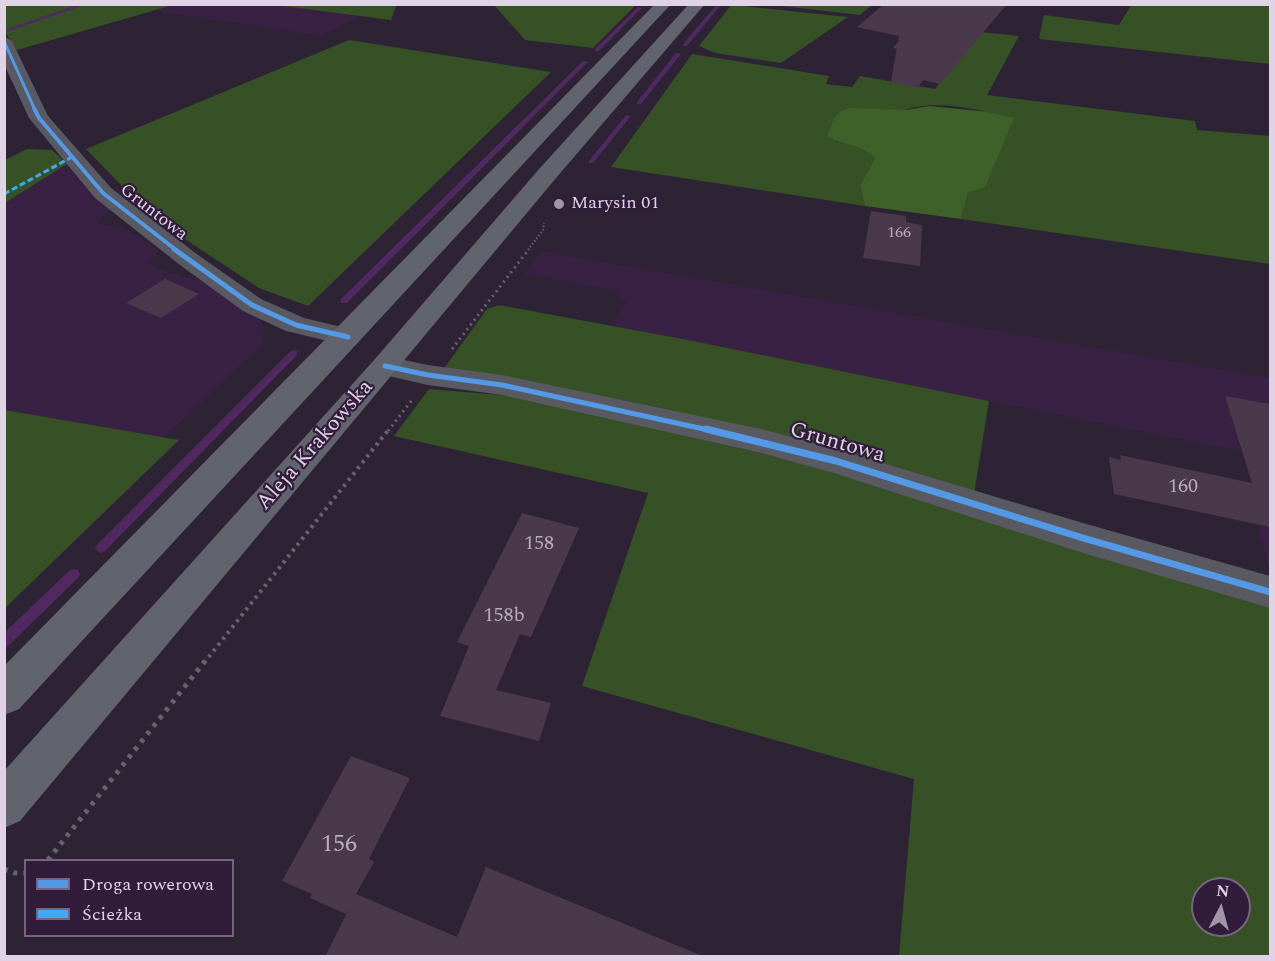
<!DOCTYPE html>
<meta charset="utf-8">
<style>
body{margin:0}
#map{position:relative;width:1275px;height:961px;overflow:hidden;background:#2e2334;font-family:Spectral,serif}
canvas{display:block}
.frame{position:absolute;inset:0;border:6px solid #e0d3e6;pointer-events:none}
.legend{position:absolute;left:24px;top:859px;width:210px;height:78px;box-sizing:border-box;background:#311c3b;border:2px solid #77657f;margin:0;padding:8px 10px;list-style:none;font-size:18px;color:#e0d3e6}
.legend li{display:flex;align-items:center;gap:12px;height:30px}
.legend b{width:30px;border:2px solid #77657f}
.north{position:absolute;left:1191px;top:877px;width:60px;height:60px;box-sizing:border-box;background:#311c3b;border:2px solid #77657f;border-radius:50%;rotate:6deg;font-size:16px;font-weight:700;line-height:24px;text-align:center;color:#e0d3e6}
.north::after{content:'';display:block;margin:auto;width:21px;height:27px;background:#a295a8;clip-path:polygon(50% 0,100% 100%,50% 72%,0 100%)}
</style>
<div id="map">
<canvas width="1275" height="961"></canvas>
<div class="frame"></div>
<ul class="legend">
<li><b style="height:8px;background:#5399e6"></b>Droga rowerowa</li>
<li><b style="height:8px;background:#3fa9f5"></b>Ścieżka</li>
</ul>
<div class="north">N</div>
</div>
<script>
const context = document.querySelector('canvas').getContext('2d');
context.lineJoin = 'round';
function fillPath(path, color) {
  context.fillStyle = color;
  context.fill(path, 'evenodd');
}
function strokePath(path, color, width, dash) {
  context.strokeStyle = color;
  context.lineWidth = width;
  context.lineCap = dash ? 'butt' : 'round';
  context.setLineDash(dash || []);
  context.stroke(path);
}
function label(font, color, halo, rows, align = 'center') {
  context.font = font + ' Spectral,serif';
  context.lineWidth = 4.5;
  context.setLineDash([]);
  context.textBaseline = 'middle';
  context.strokeStyle = halo;
  context.fillStyle = color;
  for (const [text, x, y, turn = 0] of rows) {
    context.save();
    context.translate(x, y);
    context.rotate((+turn || 0) * Math.PI / 180);
    context.textAlign = isNaN(turn) ? turn : align;
    if (halo) context.strokeText(text, 0, 0);
    context.fillText(text, 0, 0);
    context.restore();
  }
}
const built = new Path2D(`
 M 173,4 L 276,4 L 361,16 L 321,36 L 154,11 Z
 M 67,164 L 111,209 L 96,223 L 124,228 L 159,250 L 148,262 L 160,270 L 201,281 L 262,322 L 264,343 L 163,438 L 5,410 L 5,203 Z
 M 541,251 L 1270,378 L 1270,572 L 1257,524 L 1265,526 L 1243,452 L 611,325 L 627,300 L 617,298 L 620,292 L 524,274 Z`);
const green = new Path2D(`
 M 732,4 L 733,5 L 848,17 L 781,63 L 715,53 L 699,46 Z
 M 1132,4 L 1270,5 L 1270,64 L 1039,39 L 1044,15 L 1119,25 Z
 M 4,5 L 173,5 L 17,50 L 5,32 Z
 M 276,5 L 396,5 L 391,20 Z
 M 494,5 L 636,5 L 593,48 L 525,40 Z
 M 774,5 L 872,4 L 872,5 L 860,15 Z
 M 913,25 L 1019,36 L 987,95 L 1195,121 L 1197,130 L 1270,136 L 1270,264 L 961,219 L 968,193 L 1013,118 C 983,111 947,101 916,107 C 889,112 861,130 835,141 L 866,149 L 875,158 L 860,185 L 865,206 L 611,167 L 692,54 L 829,76 L 826,84 L 852,87 L 860,76 L 935,89 L 952,69 L 929,55 L 893,48 Z
 M 349,40 L 551,72 L 308,306 L 259,288 L 153,218 L 86,149 Z
 M 27,149 L 52,150 L 67,164 L 5,203 L 5,160 Z
 M 499,305 L 683,339 L 989,401 L 974,494 L 452,371 L 445,367 L 487,309 Z
 M 429,389 L 512,396 L 813,465 L 1061,544 L 1270,604 L 1270,956 L 899,956 L 914,779 L 582,686 L 648,493 L 394,436 ZM 1203,889 L 1239,889 L 1239,925 L 1203,925 Z
 M 5,410 L 179,440 L 5,608 L 4,410 Z`);
const forest = new Path2D(`
 M 929,106 L 989,112 L 1014,118 L 985,187 L 968,193 L 961,219 L 865,206 L 860,185 L 875,158 C 860,143 844,147 827,136 L 834,119 L 841,111 L 850,108 L 906,110 Z`);
const stream = new Path2D(`
 M 80,4 L 88,4 L 9,31 L 4,30 Z
 M 717,4 L 721,5 L 687,46 L 683,46 L 683,44 Z
 M 638,7 L 642,8 L 599,51 L 595,51 L 595,49 Z
 M 676,53 L 681,54 L 641,104 L 637,104 L 637,102 Z
 M 583,61 L 588,62 L 347,303 L 341,303 L 341,299 Z
 M 626,115 L 631,116 L 593,163 L 589,163 L 589,161 Z
 M 294,350 L 297,351 L 297,355 L 105,551 L 101,553 L 97,551 L 95,548 L 97,545 L 291,351 Z
 M 74,569 L 78,570 L 80,574 L 78,578 L 8,646 L 4,648 L 4,633 L 70,570 Z`);
const building = new Path2D(`
 M 884,4 L 1007,4 L 940,84 L 923,80 L 918,88 L 891,82 L 899,36 L 857,27 Z
 M 871,211 L 906,216 L 906,222 L 922,225 L 920,266 L 863,258 Z
 M 165,279 L 199,294 L 161,318 L 126,303 Z
 M 1225,396 L 1270,404 L 1270,527 L 1114,494 L 1109,457 L 1121,460 L 1120,455 L 1252,483 Z
 M 522,513 L 579,528 L 531,637 L 520,634 L 496,690 L 551,703 L 539,741 L 440,716 L 469,646 L 457,642 Z
 M 351,756 L 410,778 L 369,859 L 374,862 L 356,894 L 457,937 L 486,867 L 705,957 L 325,957 L 350,907 L 346,914 L 310,898 L 312,894 L 282,881 Z`);
const pathFar3 = new Path2D(`
 M 528,250 L 543,230 L 544,223`);
const pathFar2 = new Path2D(`
 M 452,349 L 529,249
 M 388,431 L 412,400`);
const pathFar1 = new Path2D(`
 M 204,663 L 389,429`);
const path = new Path2D(`
 M 48,860 L 205,661
 M 4,869 L 15,873 L 26,873`);
const minor = new Path2D(`
 M 4,36 L 12,41 L 48,116 L 111,188 L 198,255 L 261,299 L 304,318 L 358,331 L 362,337 L 358,343 L 348,346 L 286,331 L 243,311 L 180,265 L 95,198 L 29,118 L 4,64 Z
 M 385,356 L 428,365 L 502,375 L 761,429 L 836,449 L 1083,523 L 1270,576 L 1270,608 L 1083,553 L 834,473 L 761,453 L 502,395 L 428,385 L 375,373 L 371,366 L 375,359 Z`);
const primary = new Path2D(`
 M 655,4 L 671,4 L 19,709 L 4,715 L 4,666 Z
 M 689,4 L 705,4 L 556,178 L 20,821 L 4,828 L 4,771 L 375,359 L 540,168 Z`);
const quiet = new Path2D(`
 M 4,194 L 72,157`);
const cyclewayFar3 = new Path2D(`
 M 4,41 L 35,110`);
const cyclewayFar2 = new Path2D(`
 M 34,108 L 39,118 L 103,193 L 176,250`);
const cyclewayFar1 = new Path2D(`
 M 174,249 L 252,305 L 296,325 L 348,337
 M 385,366 L 428,375 L 502,385 L 713,431`);
const cycleway = new Path2D(`
 M 706,429 L 836,461 L 1083,538 L 1270,592`);
const markers = [
 [559,204,6,"#a295a8"]
];
const farNumbernames = [
 ["166",899,234]
];
const farPoinames = [
 ["Marysin 01",571,204]
];
const farStreetnames = [
 ["Gruntowa",153,213,38]
];
const numberNames = [
 ["160",1183,488],
 ["158",539,545],
 ["158b",504,617]
];
const streetNames = [
 ["Gruntowa",837,444,16],
 ["Aleja Krakowska",316,446,-49]
];
const nearNumbernames = [
 ["156",339,846]
];
fillPath(built, '#382143');
fillPath(green, '#375126');
fillPath(forest, '#3e6029');
fillPath(stream, '#512961');
fillPath(building, '#49394a');
strokePath(pathFar3, '#65646c', 2, [1.5, 2]);
strokePath(pathFar2, '#65646c', 3, [2, 4]);
strokePath(pathFar1, '#65646c', 4, [3, 4.5]);
strokePath(path, '#65646c', 5, [4, 6]);
fillPath(minor, '#585961');
fillPath(primary, '#62646d');
strokePath(quiet, '#3fa9f5', 3, [6, 3]);
strokePath(cyclewayFar3, '#5399e6', 3);
strokePath(cyclewayFar2, '#5399e6', 4);
strokePath(cyclewayFar1, '#5399e6', 5);
strokePath(cycleway, '#5399e6', 7);
for (const [x, y, r, color] of markers) {
  const dot = new Path2D();
  dot.arc(x, y, r, 0, 2 * Math.PI);
  context.fillStyle = color;
  context.fill(dot);
  strokePath(dot, '#311c3b', 2);
}
label('16px', '#baacbf', null, farNumbernames);
label('18px', '#e0d3e6', '#311c3b', farPoinames, 'left');
label('18px', '#e0d3e6', '#311c3b', farStreetnames);
label('20px', '#baacbf', null, numberNames);
label('22px', '#e0d3e6', '#311c3b', streetNames);
label('24px', '#baacbf', null, nearNumbernames);
</script>
